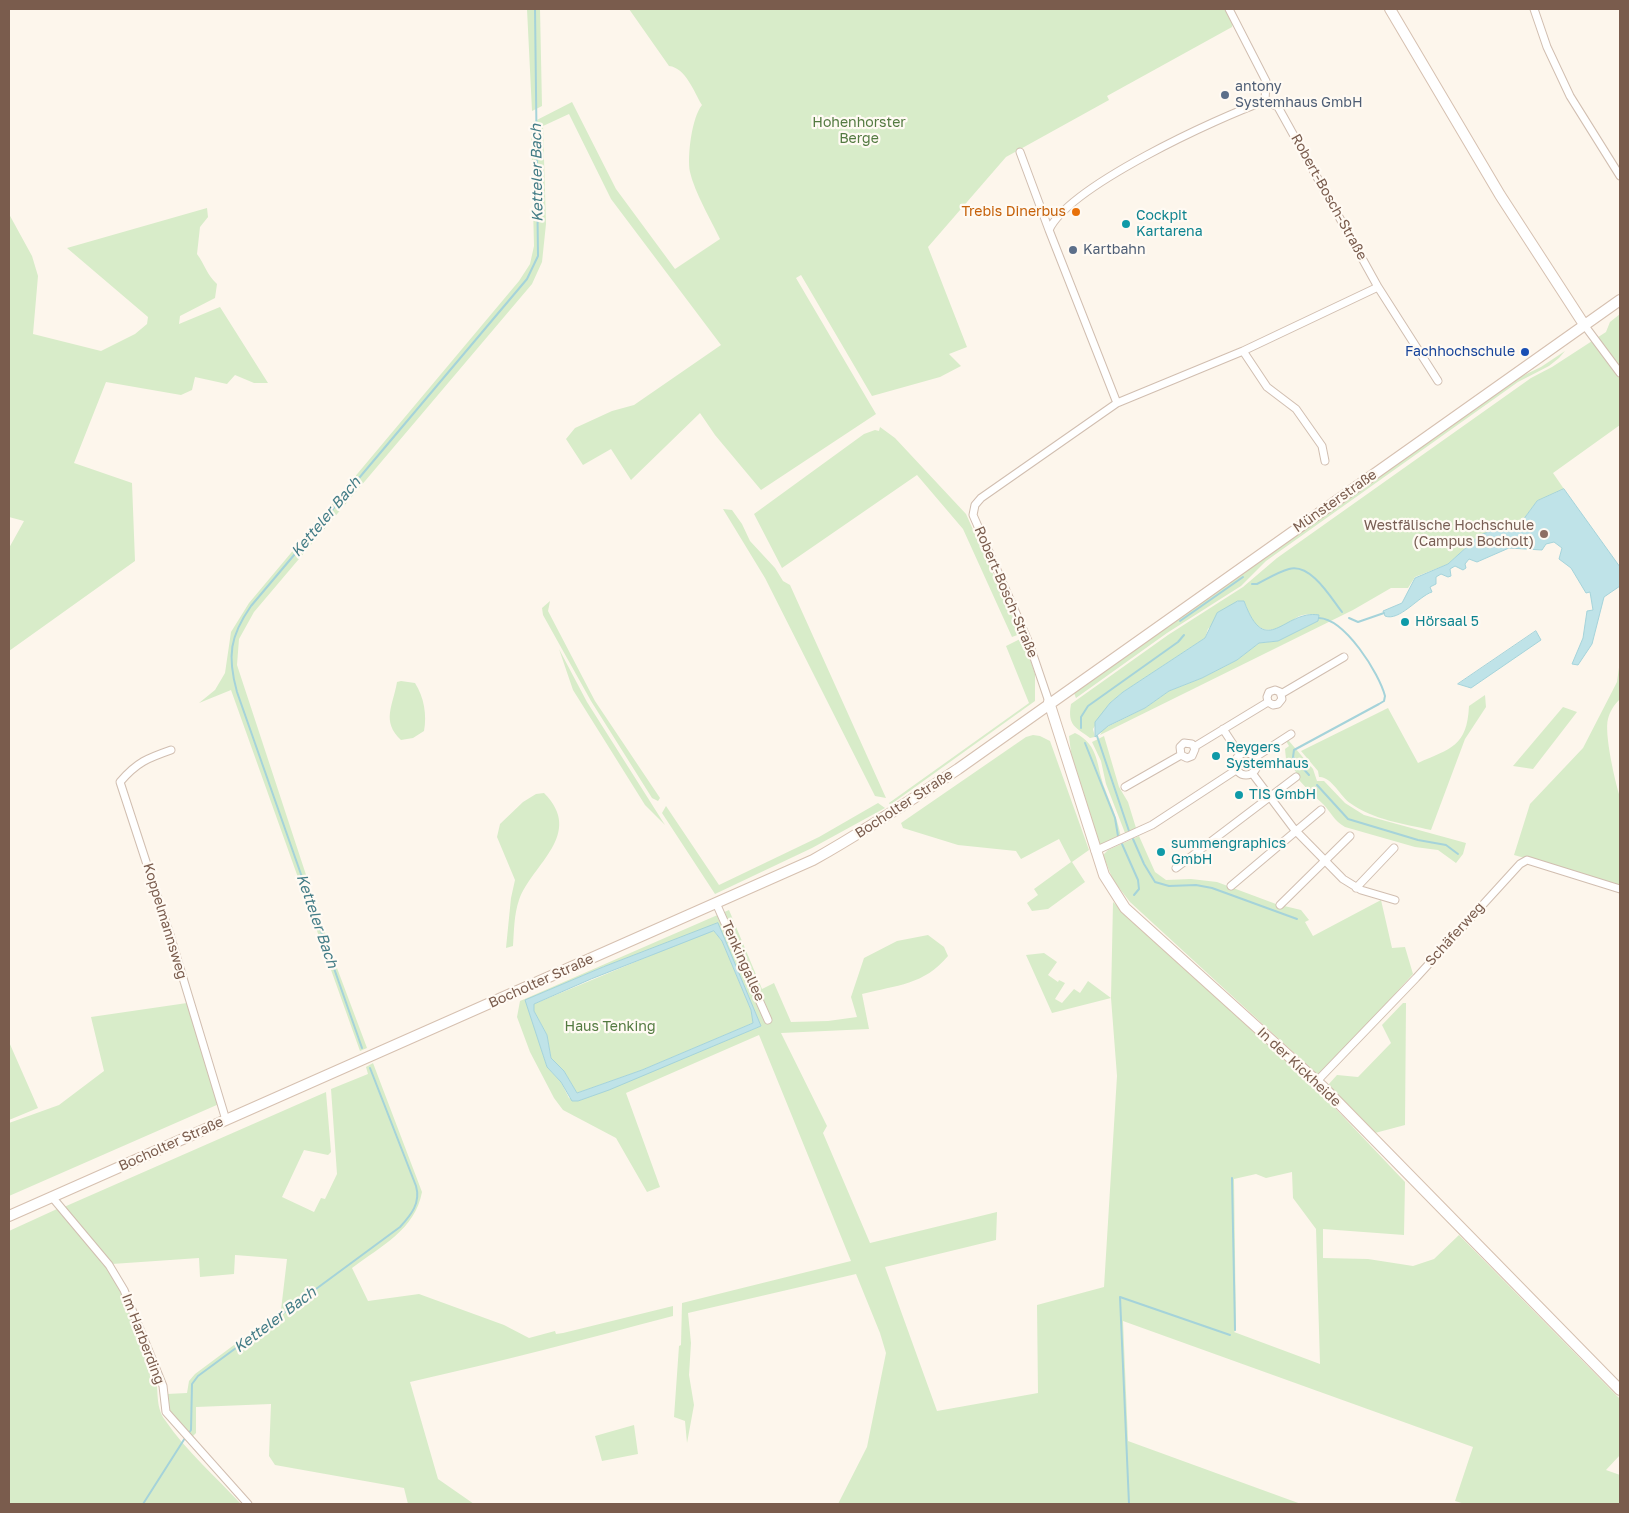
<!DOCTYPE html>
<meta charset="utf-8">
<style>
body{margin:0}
#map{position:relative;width:1629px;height:1513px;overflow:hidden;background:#fdf6ec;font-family:"Golos Text",sans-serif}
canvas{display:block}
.frame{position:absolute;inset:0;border:10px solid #7a5c4d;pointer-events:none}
</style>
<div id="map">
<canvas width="1629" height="1513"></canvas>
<div class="frame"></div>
</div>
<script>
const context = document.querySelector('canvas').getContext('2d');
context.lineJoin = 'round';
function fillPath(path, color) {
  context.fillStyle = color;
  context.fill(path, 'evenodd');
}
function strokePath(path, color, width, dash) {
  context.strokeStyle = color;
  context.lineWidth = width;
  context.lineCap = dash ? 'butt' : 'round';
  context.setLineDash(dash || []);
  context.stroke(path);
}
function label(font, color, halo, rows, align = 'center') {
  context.font = font + ' "Golos Text",sans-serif';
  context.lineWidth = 4.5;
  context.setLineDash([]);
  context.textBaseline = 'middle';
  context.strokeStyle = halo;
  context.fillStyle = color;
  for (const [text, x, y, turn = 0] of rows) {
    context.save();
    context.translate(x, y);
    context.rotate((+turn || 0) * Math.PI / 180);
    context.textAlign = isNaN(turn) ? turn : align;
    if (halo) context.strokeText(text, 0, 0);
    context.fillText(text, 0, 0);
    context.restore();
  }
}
const green = new Path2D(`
 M 527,9 L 540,9 L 542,106 L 532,111 Z
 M 629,9 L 1227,9 L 1234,21 L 1232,27 L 1107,96 L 1109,100 L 1006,157 L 928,247 L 967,347 L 949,354 L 961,366 L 940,377 L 872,396 L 801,275 L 796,278 L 876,414 L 761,490 L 715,435 L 700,413 L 631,480 L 611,449 L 583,465 L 566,439 L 575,428 L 612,411 L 634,405 L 721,345 L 611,199 L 569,114 L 543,126 L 546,224 L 542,262 L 532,284 L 254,612 L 239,639 L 237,665 L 334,960 L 367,1048 L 360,1051 L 231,690 L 199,703 L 215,690 L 225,673 L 231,632 L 249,603 L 519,281 L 530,264 L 534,246 L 531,123 L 572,102 L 616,189 L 675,269 L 720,239 C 711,220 695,193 690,172 C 687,156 692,117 702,105 C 694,92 686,68 669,66 Z
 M 207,208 L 208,217 L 200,227 L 197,254 C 205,265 207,275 217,284 L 215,298 L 180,316 L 179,324 L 220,307 L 268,383 L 254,383 L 235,375 L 227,384 L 195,377 L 192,390 L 181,395 L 106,382 L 74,463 L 132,483 L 135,561 L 9,651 L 9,548 L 24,521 L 9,517 L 9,214 L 32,256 L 38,276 L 33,334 L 101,351 L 135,334 L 147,324 L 148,317 L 67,248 Z
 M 1620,314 L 1620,425 L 1553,473 L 1564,489 L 1537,501 L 1523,520 L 1480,535 L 1448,564 L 1415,577 L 1408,588 L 1391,588 L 1353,610 L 1100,735 L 1103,729 L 1145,708 L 1169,691 L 1202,678 L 1237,660 L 1259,643 L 1278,641 L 1318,621 L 1319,615 C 1315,615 1308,614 1303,615 C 1297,616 1291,622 1286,625 C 1260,638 1252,623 1244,601 L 1238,601 L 1208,629 L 1205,638 L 1123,692 L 1110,703 L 1093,729 L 1095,737 L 1090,738 C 1076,727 1067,726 1071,704 L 1168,635 L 1243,587 L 1277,558 L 1531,378 L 1552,367 L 1606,332 L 1610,322 Z
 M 1565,351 L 1559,358 L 1549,366 L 1518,382 L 1266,561 L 1241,586 L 1167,633 L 1076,698 L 1074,693 L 1518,378 L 1541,367 Z
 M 880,427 L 895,438 L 966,514 L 1020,634 L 1012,637 L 963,529 L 917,475 L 782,568 L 754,514 L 864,434 L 875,430 L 879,431 Z
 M 723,509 L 732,510 L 742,524 L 750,541 L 775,568 L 783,581 L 790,585 L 886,798 L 875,796 L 765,578 Z
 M 550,601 L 548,611 L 595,701 L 660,798 L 658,801 L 652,798 L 591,701 L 543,615 L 542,608 Z
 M 1020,639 L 1024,641 L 1035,674 L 1035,701 L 890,805 L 889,803 L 1029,703 L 1006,646 Z
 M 559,649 L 587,702 L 665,825 L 645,805 L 573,690 Z
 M 1620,660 L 1620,699 C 1614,705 1610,711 1608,719 C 1604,733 1615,782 1620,797 L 1620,885 L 1514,855 L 1530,804 L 1583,748 L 1617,682 Z
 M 401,681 L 415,683 C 424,697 427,715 424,731 L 413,738 L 401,740 C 381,721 393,706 397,682 Z
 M 1485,695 L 1486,707 L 1465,739 L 1431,830 C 1405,824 1373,820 1350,803 C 1341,797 1331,776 1319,777 L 1318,771 L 1301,751 L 1388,708 L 1418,763 C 1451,748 1467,747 1469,706 Z
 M 1563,707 L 1577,712 L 1533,769 L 1513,766 Z
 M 1075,733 C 1100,745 1096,767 1105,789 C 1112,808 1117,817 1121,837 L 1102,845 L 1099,845 L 1072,761 L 1069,736 Z
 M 1033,735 L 1040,736 L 1050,741 L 1089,850 L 1072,862 L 1085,882 L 1048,909 L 1032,911 L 1027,903 L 1038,895 L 1034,889 L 1071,862 L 1059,839 L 1021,859 L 1016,851 L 958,845 L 903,828 L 901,823 L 1026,737 Z
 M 1104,736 L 1119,787 L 1128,802 L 1136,828 L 1125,833 L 1106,784 L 1101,761 L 1092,742 Z
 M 1286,741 L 1289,741 L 1313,769 L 1317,781 L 1324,781 L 1345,803 L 1364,815 L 1466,843 L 1463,854 L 1456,863 L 1438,850 L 1415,847 L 1345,827 C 1334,821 1331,812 1323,804 C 1312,794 1303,785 1294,774 L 1296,772 L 1286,759 L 1285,749 L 1289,746 Z
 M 544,793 C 585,834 532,864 519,900 C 514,914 514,932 513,946 L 506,948 L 511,898 L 515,880 L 497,837 L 500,824 L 523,802 L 536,794 Z
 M 878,803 L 885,808 L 812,848 L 715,894 L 662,813 L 666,806 L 719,885 L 819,837 Z
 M 1139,836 L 1155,872 L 1166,880 L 1191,879 L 1217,882 L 1276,904 L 1301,910 L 1309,920 L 1305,922 L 1313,936 L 1381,900 L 1392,948 L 1405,947 L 1413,974 L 1323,1073 L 1318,1075 L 1130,902 L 1113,880 L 1103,855 L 1108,850 Z
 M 1113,902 L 1317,1089 L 1405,1182 L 1404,1235 L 1323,1229 L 1323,1258 L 1368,1259 L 1413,1266 L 1434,1259 L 1459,1235 L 1620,1399 L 1620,1455 L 1606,1470 L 1620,1475 L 1620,1504 L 1465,1504 L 1455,1501 L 1473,1447 L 1123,1321 L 1128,1441 L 1301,1504 L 838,1504 L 867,1447 L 886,1353 L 880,1333 L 856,1274 L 688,1313 L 691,1343 L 689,1375 L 694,1405 L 687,1443 L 685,1421 L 674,1417 L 679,1346 L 681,1345 L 682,1303 L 851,1261 L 759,1035 L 626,1093 L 660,1187 L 647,1192 L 616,1138 L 563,1110 L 554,1098 L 530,1052 L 517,1017 L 520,1001 L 729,910 L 762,989 L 774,983 L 791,1022 L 828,1021 L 857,1017 L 851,997 L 864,958 L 897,941 L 928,935 L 944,947 L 948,956 C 924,985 897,985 862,994 L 869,1029 L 781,1033 L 827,1126 L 823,1133 L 870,1243 L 997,1212 L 996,1240 L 885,1267 L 937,1411 L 1038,1393 L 1037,1305 L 1104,1287 L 1117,1076 L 1111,998 L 1052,1013 L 1026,955 L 1044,953 L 1057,962 L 1048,975 L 1058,982 L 1059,980 L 1065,983 L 1055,999 L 1062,1003 L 1074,989 L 1080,993 L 1088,981 L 1111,998 ZM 718,924 L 761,1026 L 578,1101 L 569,1098 L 561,1082 L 547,1067 L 526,1000 L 603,967 ZM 1292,1172 L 1293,1198 L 1316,1229 L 1320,1364 L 1234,1332 L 1236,1330 L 1234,1179 L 1256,1174 L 1266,1178 Z
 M 714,931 L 722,941 L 751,1010 L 753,1023 L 642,1070 L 577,1093 L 564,1071 L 551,1058 L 547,1035 L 534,1011 L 534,1004 L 705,933 Z
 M 187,1003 L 219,1104 L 9,1196 L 9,1123 L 59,1105 L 104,1071 L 91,1017 Z
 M 1403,1003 L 1406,1003 L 1405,1125 L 1375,1133 L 1328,1085 L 1337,1075 L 1358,1077 L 1391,1043 L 1382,1025 Z
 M 9,1042 L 38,1108 L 9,1120 Z
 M 373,1063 L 422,1192 C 415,1230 381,1246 352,1268 L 368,1301 L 419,1294 L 504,1325 L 529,1338 L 555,1331 L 556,1334 L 563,1333 L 673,1306 L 673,1316 C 586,1339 499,1362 410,1382 L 438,1479 L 474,1504 L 408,1504 L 404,1488 L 275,1465 L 269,1456 L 271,1404 L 196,1407 L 196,1433 L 192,1437 L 169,1411 L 167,1394 L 187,1393 L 189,1381 L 195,1374 L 281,1310 L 287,1259 L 235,1255 L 234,1274 L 200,1277 L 199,1258 L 112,1264 L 64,1207 L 326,1092 L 331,1152 L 328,1155 L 304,1150 L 282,1197 L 314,1212 L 321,1198 L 325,1199 L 337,1174 L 331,1089 L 368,1074 L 366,1067 Z
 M 57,1209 C 74,1228 93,1246 107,1267 C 125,1294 144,1338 154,1370 C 160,1387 154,1405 165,1420 C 186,1451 216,1477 241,1504 L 9,1504 L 9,1231 Z
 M 634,1425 L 638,1454 L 602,1461 L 595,1436 Z`);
const water = new Path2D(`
 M 1564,489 L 1620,567 L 1620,586 L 1604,597 L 1592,644 L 1578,665 L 1572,664 L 1583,638 L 1587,611 L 1593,610 L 1590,592 L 1586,593 L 1571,568 L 1559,559 L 1562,548 L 1554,542 L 1546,544 L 1542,550 L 1509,548 L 1477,562 L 1469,559 L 1465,564 L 1466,568 L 1463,570 L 1455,566 L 1450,569 L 1451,576 L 1448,577 L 1441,574 L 1436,577 L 1436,584 L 1430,587 L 1432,592 C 1419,596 1399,622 1385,616 L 1383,611 L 1402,603 L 1415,578 L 1448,564 L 1480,535 L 1523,520 L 1537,501 Z
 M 1238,601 L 1244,601 C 1266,661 1284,609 1319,615 L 1318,621 L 1278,641 L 1259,643 L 1237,660 L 1202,678 L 1169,691 L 1145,708 L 1108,726 L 1095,737 L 1095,722 L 1110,703 L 1123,692 L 1205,638 L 1217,613 Z
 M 1536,631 L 1541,640 L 1471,688 L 1458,684 Z
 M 718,923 L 761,1026 L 609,1090 L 578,1101 L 572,1101 L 561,1082 L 547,1067 L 525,1000 L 603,967 ZM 714,931 L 722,941 L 751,1010 L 753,1023 L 642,1070 L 577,1093 L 564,1071 L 551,1058 L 547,1035 L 534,1011 L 534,1004 L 591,979 Z`);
const stream = new Path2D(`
 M 1252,584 L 1257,584 C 1267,579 1278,572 1289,569 C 1311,563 1331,598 1342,612
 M 1349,618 L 1358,622 L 1384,613
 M 1180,621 L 1243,577
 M 1081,728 L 1081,717 L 1088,706 L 1178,642 L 1184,635
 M 1097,736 L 1129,831
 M 1085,743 L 1115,818 L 1118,836
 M 1309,775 L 1293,757 L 1294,750 L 1379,704 L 1384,701 L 1385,696 C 1379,673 1345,619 1319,618
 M 1317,785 L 1348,819 L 1418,840 L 1446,845 L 1458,854
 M 1133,839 L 1144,864 L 1155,882 L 1169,886 L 1196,885 L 1212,888 L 1297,919
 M 1122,844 L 1138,880 L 1139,889 L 1134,895
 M 362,1048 L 237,692 C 227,656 230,636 251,606 L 527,279 L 538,256 L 535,9
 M 1232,1178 L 1235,1330
 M 188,1434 L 191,1430 L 192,1384 L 198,1376 L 400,1227 C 411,1215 421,1203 416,1186 L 370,1068
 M 143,1504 L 185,1438
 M 1129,1504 L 1120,1297 L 1230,1335`);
const street = new Path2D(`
 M 1229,9 L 1266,81 L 1265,101
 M 1534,9 L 1547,47 L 1570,96 L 1620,176
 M 1020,152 L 1049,230
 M 1585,326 L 1620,373
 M 1243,351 L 1267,387 L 1296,409 L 1322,446 L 1325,461
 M 1117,403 L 1049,230 C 1069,186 1217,118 1265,101 L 1278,107 L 1378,287
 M 1281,694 L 1344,657
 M 1049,702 L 1029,643 L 973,515 L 975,505 L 981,498 L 1117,403 L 1243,351 L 1378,287 L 1438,381
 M 1223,729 L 1240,755
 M 1194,747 L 1268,702 L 1273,705 L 1278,704 L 1282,699 L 1280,692 L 1275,690 L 1269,692 L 1267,697 L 1268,702
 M 171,750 C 148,758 137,762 120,782 L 170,935 L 226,1120
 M1235 764a11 11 0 1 1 22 0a11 11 0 1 1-22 0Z
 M 1254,758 L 1291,734
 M 1252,773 L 1294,829 L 1343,879 L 1361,890 L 1395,900
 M 1125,787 L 1181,755 L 1180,747 L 1184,743 L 1192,744 L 1195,749 L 1192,756 L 1187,758 L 1181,755
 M 1095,851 L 1152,825 L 1236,770
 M 1176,868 L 1296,777
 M 1231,886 L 1321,810
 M 1356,888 L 1394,848
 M 716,903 L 768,1020
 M 1280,905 L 1350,836
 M 1317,1081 L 1416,978 L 1520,864 L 1527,860 L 1620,889
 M 52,1197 L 109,1265 L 124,1290 L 163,1386 L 166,1412 L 248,1504`);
const secondary = new Path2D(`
 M 1390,9 L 1500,195 L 1585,326
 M 1049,702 L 1104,875 L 1125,908 L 1323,1087 L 1620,1390
 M 9,1216 L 813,860 C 863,832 910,801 958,769 L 1620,300`);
const markers = [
 [1225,95,5,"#5c6f8a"],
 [1076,212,5,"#e8710a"],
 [1126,224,5,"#0f9aa8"],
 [1073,250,5,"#5c6f8a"],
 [1525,352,5,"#1a4fb4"],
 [1544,534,5,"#8d6e63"],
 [1405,622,5,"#0f9aa8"],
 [1216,756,5,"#0f9aa8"],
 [1239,795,5,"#0f9aa8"],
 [1161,852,5,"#0f9aa8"]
];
const serviceNames = [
 ["antony",1235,87],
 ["Systemhaus GmbH",1235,103],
 ["Kartbahn",1083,250]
];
const parkNames = [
 ["Hohenhorster",859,123],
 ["Berge",859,139],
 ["Haus Tenking",610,1027]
];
const streetNames = [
 ["Robert-Bosch-Straße",1329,197,61],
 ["Münsterstraße",1335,501,-35],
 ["Robert-Bosch-Straße",1006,592,67],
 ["Bocholter Straße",904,804,-33],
 ["Koppelmannsweg",165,921,73],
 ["Schäferweg",1455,934,-48],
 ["Tenkingallee",743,961,66],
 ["Bocholter Straße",541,981,-24],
 ["In der Kickheide",1299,1067,43],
 ["Bocholter Straße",171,1144,-24],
 ["Im Harberding",143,1339,69]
];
const foodNames = [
 ["Trebis Dinerbus",1066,212]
];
const cultureNames = [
 ["Cockpit",1136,216],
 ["Kartarena",1136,232],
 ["Hörsaal 5",1415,622],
 ["Reygers",1226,748],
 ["Systemhaus",1226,764],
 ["TIS GmbH",1249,795],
 ["summengraphics",1171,844],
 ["GmbH",1171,860]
];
const transitNames = [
 ["Fachhochschule",1515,352]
];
const educationNames = [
 ["Westfälische Hochschule",1534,526],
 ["(Campus Bocholt)",1534,542]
];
const waterNames = [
 ["Ketteler Bach",537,173,-91],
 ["Ketteler Bach",326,517,-50],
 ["Ketteler Bach",317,921,71],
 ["Ketteler Bach",275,1320,-37]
];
fillPath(green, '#d8ecc9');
fillPath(water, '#bfe3e8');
strokePath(water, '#a5d3da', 1);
strokePath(stream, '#a5d3da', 2);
strokePath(street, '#d1beb0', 9);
strokePath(secondary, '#d6c0b0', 12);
strokePath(street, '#fff', 7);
strokePath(secondary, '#fff', 10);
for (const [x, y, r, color] of markers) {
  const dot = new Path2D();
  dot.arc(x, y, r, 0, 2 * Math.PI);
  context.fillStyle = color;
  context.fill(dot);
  strokePath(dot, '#fffaf3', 2);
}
label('14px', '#4e5e75', '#fffaf3', serviceNames, 'left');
label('14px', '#537a41', '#fffaf3', parkNames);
label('14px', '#7a5c4d', '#fffaf3', streetNames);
label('14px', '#c56008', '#fffaf3', foodNames, 'right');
label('14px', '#0d838f', '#fffaf3', cultureNames, 'left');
label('14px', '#164399', '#fffaf3', transitNames, 'right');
label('14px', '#785e54', '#fffaf3', educationNames, 'right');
label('italic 15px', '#437c86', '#fffaf3', waterNames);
</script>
